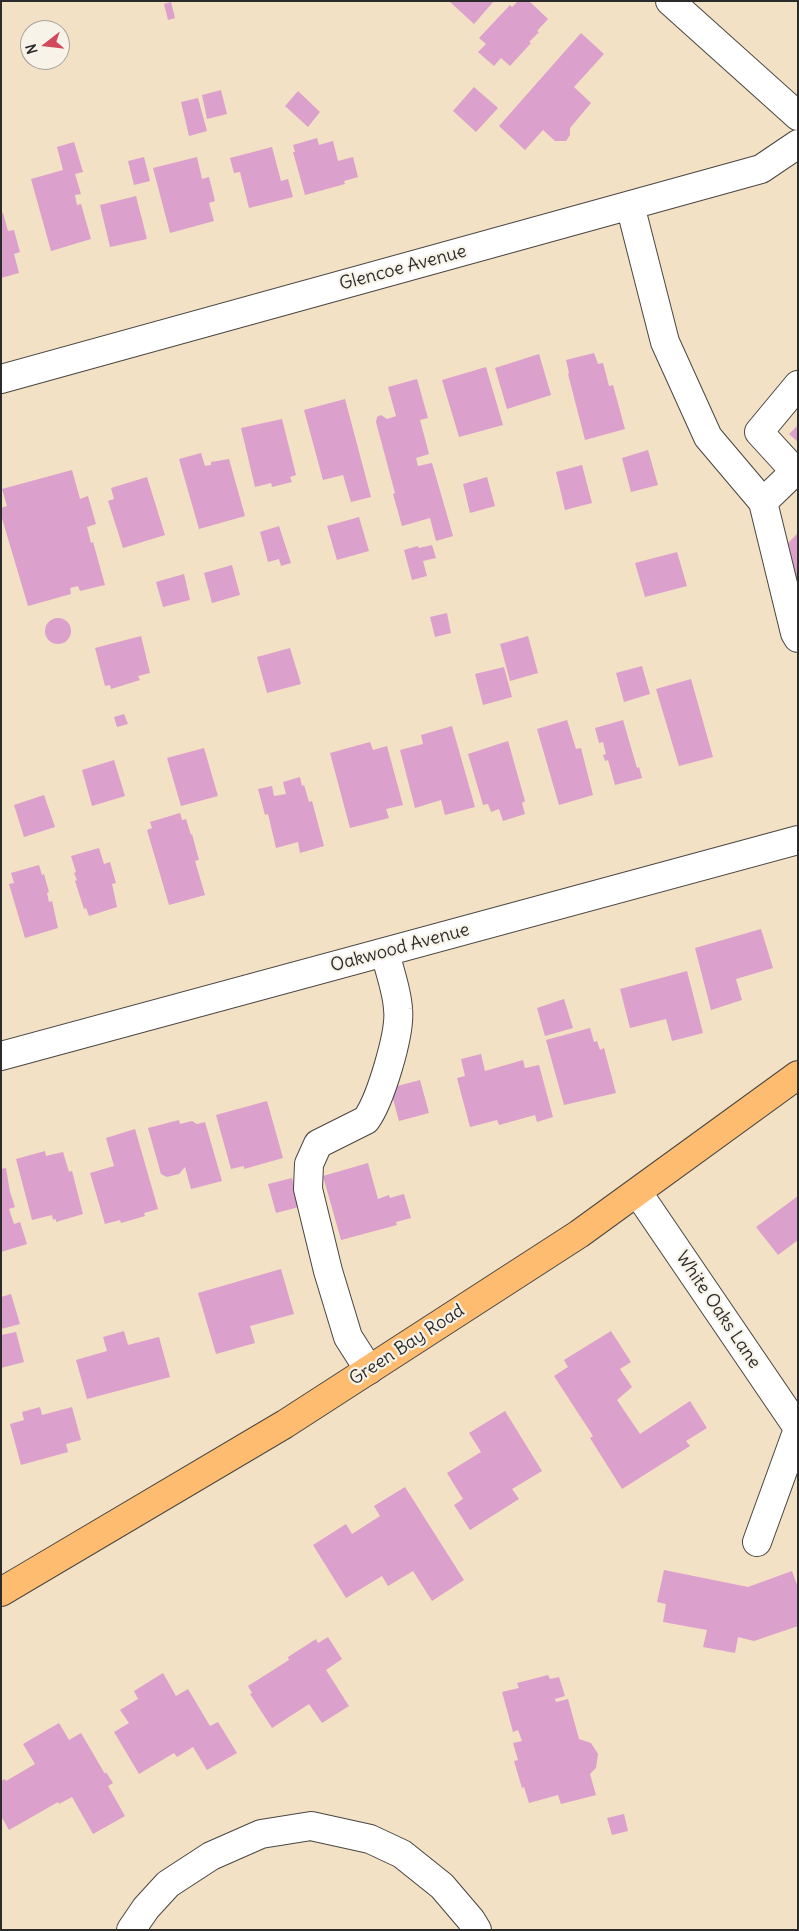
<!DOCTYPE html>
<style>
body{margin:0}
#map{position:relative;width:799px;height:1931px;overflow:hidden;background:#f2e1c4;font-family:Delius,sans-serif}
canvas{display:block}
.frame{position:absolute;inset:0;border:2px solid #2b2b2b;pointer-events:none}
.north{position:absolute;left:20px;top:20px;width:50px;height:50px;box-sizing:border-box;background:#f7f3e8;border:1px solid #a5a39c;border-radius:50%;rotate:254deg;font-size:14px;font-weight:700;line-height:20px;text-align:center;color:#2b2b2b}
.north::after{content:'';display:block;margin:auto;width:18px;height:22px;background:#d1495b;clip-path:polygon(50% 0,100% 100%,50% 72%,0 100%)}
</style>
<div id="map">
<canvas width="799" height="1931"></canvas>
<div class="frame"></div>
<div class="north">N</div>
</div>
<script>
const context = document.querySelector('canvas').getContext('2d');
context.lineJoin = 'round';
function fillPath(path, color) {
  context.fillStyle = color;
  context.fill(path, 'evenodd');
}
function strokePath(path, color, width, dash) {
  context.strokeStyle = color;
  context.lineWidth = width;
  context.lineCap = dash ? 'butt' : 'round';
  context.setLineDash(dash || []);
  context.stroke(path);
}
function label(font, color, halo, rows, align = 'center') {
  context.font = font + ' Delius,sans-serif';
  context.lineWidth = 4.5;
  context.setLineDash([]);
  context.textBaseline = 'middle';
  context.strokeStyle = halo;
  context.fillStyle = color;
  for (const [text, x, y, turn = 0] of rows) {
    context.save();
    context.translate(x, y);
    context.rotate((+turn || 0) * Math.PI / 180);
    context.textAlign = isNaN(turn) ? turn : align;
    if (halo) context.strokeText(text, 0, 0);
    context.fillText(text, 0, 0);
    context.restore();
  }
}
const building = new Path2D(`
 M 449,1 L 494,1 L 474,24 Z
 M 518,1 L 529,1 L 548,19 L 537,31 L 539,32 L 529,42 L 531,43 L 510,66 L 501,58 L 494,66 L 478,52 L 486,44 L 479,38 L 510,5 L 512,7 Z
 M 171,2 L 175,18 L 168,20 L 164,4 Z
 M 581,33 L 604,54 L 574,87 L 591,103 L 570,128 L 570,135 L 566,141 L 555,141 L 543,130 L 525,150 L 499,126 Z
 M 474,87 L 498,108 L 476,132 L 453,111 Z
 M 221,90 L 227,114 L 207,119 L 202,95 Z
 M 298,91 L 320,112 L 308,127 L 285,106 Z
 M 198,98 L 207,131 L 189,136 L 181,102 Z
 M 317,138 L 319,145 L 333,141 L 338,161 L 353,157 L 358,177 L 344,181 L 345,184 L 305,195 L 293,152 L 295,152 L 293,145 Z
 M 74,142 L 83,172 L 75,174 L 81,194 L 75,195 L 77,205 L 81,204 L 91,239 L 51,251 L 31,179 L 63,170 L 57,147 Z
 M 272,147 L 281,181 L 288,179 L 293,197 L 249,208 L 240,172 L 234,173 L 230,158 Z
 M 144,157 L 150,181 L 134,185 L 128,161 Z
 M 197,157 L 202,179 L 209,177 L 215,201 L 209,203 L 214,221 L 170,233 L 153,168 Z
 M 136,196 L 147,239 L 110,247 L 100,205 Z
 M 3,213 L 8,231 L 14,230 L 20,252 L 14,254 L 19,273 L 1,278 L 1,214 Z
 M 594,353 L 598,364 L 603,363 L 609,386 L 613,385 L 625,429 L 585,440 L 568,374 L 569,373 L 566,360 Z
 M 539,354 L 551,395 L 507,409 L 495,368 Z
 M 486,367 L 503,425 L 459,437 L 442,380 Z
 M 417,379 L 428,418 L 420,420 L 429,454 L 416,458 L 418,466 L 432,463 L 453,536 L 436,541 L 430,518 L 402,526 L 393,494 L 395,493 L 376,422 L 377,417 L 381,415 L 387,419 L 396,416 L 388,387 Z
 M 345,399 L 371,497 L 351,502 L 343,475 L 323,480 L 304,410 Z
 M 282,419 L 296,475 L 290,477 L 292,482 L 272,487 L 271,483 L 255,487 L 241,428 Z
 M 798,425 L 798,442 L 789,434 Z
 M 648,450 L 658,485 L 631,492 L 622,458 Z
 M 201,453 L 205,466 L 211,465 L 211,462 L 229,459 L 245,516 L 199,529 L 179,459 Z
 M 582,465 L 592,503 L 565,510 L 556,472 Z
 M 72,470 L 80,499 L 88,496 L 96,524 L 87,527 L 91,543 L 93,542 L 105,585 L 80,591 L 78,586 L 70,588 L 71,594 L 28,606 L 1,515 L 1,508 L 7,506 L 2,489 Z
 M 147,477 L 165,535 L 123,548 L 108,501 L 114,499 L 111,488 Z
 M 487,477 L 495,506 L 470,513 L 463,484 Z
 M 359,517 L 369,551 L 337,560 L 327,526 Z
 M 279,526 L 291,563 L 281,566 L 279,559 L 268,562 L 260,532 Z
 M 798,533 L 798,588 L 786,545 Z
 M 432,545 L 436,558 L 423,561 L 427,576 L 412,580 L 404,550 L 418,546 L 419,548 Z
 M 677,552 L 687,586 L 645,597 L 635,563 Z
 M 232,565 L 240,595 L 212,603 L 204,573 Z
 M 184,574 L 190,600 L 163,607 L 156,582 Z
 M 447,613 L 451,633 L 435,637 L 430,617 Z
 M45 631a13 13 0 1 1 26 0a13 13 0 1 1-26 0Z
 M 141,636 L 150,673 L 138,676 L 140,680 L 111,689 L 110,685 L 105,686 L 95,648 Z
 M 528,636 L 538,673 L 510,681 L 500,644 Z
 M 290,648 L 301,684 L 267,693 L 257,657 Z
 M 642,666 L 650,694 L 624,702 L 616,673 Z
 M 504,667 L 512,697 L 483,705 L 475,674 Z
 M 691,679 L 713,757 L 679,766 L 656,689 Z
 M 124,714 L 128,724 L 117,727 L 114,717 Z
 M 567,720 L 576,749 L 581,748 L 593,795 L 559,805 L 537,729 Z
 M 623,720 L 637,768 L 639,767 L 642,778 L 615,785 L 608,760 L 605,761 L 603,755 L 606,754 L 603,742 L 599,743 L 595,728 Z
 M 452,726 L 475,807 L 445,815 L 441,800 L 415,808 L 400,750 L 423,744 L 421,735 Z
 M 508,741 L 525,801 L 522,803 L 525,814 L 503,821 L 499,809 L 491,812 L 488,804 L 483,805 L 468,754 Z
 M 370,742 L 373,750 L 387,746 L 403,805 L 386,809 L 389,818 L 350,828 L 330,753 Z
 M 204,748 L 218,796 L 181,806 L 167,758 Z
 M 114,760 L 125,796 L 92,806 L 82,770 Z
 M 300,777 L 302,786 L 304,785 L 309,802 L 312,801 L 324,846 L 300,853 L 298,842 L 276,848 L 268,814 L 265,815 L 258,789 L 272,786 L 274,796 L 286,794 L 283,782 Z
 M 44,795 L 55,827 L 24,837 L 14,805 Z
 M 180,813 L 182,820 L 186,819 L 191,835 L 192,834 L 199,860 L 195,861 L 205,895 L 169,905 L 147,830 L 152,828 L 150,822 Z
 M 99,848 L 104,864 L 110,862 L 116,883 L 112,884 L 117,907 L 89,916 L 86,908 L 84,909 L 75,881 L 77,880 L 74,873 L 76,872 L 71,856 Z
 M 39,865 L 42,875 L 44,874 L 49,892 L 47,893 L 49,902 L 52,901 L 58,928 L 25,938 L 9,884 L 14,883 L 11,873 Z
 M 761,929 L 773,968 L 736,979 L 742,1000 L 711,1010 L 695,948 Z
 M 687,971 L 703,1033 L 672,1041 L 666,1019 L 630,1028 L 620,989 Z
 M 564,999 L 573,1028 L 545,1036 L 537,1008 Z
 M 590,1028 L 594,1042 L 597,1041 L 600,1050 L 604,1048 L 616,1093 L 564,1105 L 546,1040 Z
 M 481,1054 L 485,1071 L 523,1060 L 525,1068 L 539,1065 L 553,1117 L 537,1122 L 535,1115 L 499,1125 L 497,1120 L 470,1127 L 457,1078 L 465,1076 L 461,1059 Z
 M 420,1080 L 429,1113 L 399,1121 L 390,1088 Z
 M 267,1101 L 283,1158 L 244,1169 L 244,1166 L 231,1169 L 216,1115 Z
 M 179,1120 L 180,1124 L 192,1121 L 197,1124 L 205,1122 L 222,1181 L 191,1189 L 185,1167 L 179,1174 L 167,1177 L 161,1174 L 148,1128 Z
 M 135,1129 L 158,1209 L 144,1213 L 145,1216 L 121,1223 L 120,1220 L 105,1224 L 90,1173 L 114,1166 L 106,1138 Z
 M 45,1151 L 46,1156 L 63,1152 L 69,1172 L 72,1171 L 83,1214 L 56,1222 L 56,1219 L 53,1220 L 52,1215 L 32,1220 L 16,1159 Z
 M 368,1163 L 378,1199 L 389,1195 L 390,1198 L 404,1194 L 411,1218 L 396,1222 L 397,1225 L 341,1240 L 323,1176 Z
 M 6,1168 L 10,1192 L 15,1207 L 9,1209 L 14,1224 L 20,1222 L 27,1244 L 1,1252 L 1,1169 Z
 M 292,1178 L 299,1207 L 276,1213 L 268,1184 Z
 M 798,1196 L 798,1240 L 778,1255 L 756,1227 Z
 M 281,1269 L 294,1314 L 250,1326 L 255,1343 L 216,1354 L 198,1293 Z
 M 11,1294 L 20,1324 L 1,1329 L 1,1297 Z
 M 124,1331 L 128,1345 L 159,1337 L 170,1377 L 87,1399 L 76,1360 L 107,1351 L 103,1337 Z
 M 611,1331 L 631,1362 L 620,1369 L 632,1387 L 617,1400 L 640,1434 L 690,1401 L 707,1428 L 686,1441 L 690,1446 L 622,1489 L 590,1438 L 593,1436 L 554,1376 L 568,1367 L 564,1360 Z
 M 16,1332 L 24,1362 L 1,1368 L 1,1335 Z
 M 40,1407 L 42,1415 L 72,1407 L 81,1440 L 66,1444 L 68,1452 L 21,1465 L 10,1424 L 24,1420 L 22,1412 Z
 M 505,1411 L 542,1471 L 512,1489 L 519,1499 L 470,1530 L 454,1505 L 463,1499 L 447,1473 L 481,1452 L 469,1433 Z
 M 405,1487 L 464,1580 L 432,1601 L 413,1571 L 388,1586 L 382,1576 L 346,1598 L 313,1545 L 346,1524 L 352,1534 L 380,1516 L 374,1506 Z
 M 664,1570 L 748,1587 L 792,1571 L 798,1588 L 798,1626 L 754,1641 L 738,1637 L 735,1653 L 703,1647 L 707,1630 L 663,1622 L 666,1604 L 657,1602 Z
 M 328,1637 L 342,1659 L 326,1670 L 349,1706 L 322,1723 L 309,1704 L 272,1728 L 250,1694 L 252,1693 L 248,1686 L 289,1660 L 288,1657 L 316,1639 L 318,1643 Z
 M 163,1673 L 176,1696 L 188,1689 L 210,1726 L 218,1722 L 237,1753 L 207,1770 L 193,1747 L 177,1757 L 174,1753 L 139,1774 L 114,1732 L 129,1723 L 120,1710 L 138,1699 L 134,1691 Z
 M 548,1675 L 550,1679 L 559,1677 L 565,1696 L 555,1699 L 556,1702 L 568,1699 L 579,1739 L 591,1743 L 598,1754 L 596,1768 L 590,1774 L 596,1795 L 561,1804 L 558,1795 L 529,1803 L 524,1787 L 522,1788 L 514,1761 L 518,1760 L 513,1743 L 522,1741 L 518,1730 L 513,1732 L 502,1692 L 519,1688 L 517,1683 Z
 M 59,1723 L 69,1740 L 81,1733 L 105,1774 L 106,1772 L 113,1783 L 108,1786 L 125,1816 L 93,1834 L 72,1797 L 59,1804 L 58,1802 L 9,1830 L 1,1816 L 1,1781 L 5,1779 L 6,1781 L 35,1764 L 23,1744 Z
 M 624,1814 L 628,1831 L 612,1835 L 607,1818 Z`);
const minor = new Path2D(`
 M 670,1 L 798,116
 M 630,205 L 665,342 L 708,437 L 763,502 L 795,633 L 798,638
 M 1,379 L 761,169 L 798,144
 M 763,502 L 789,477 L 791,467 L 759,432 L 798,385
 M 1,1056 L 798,840
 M 638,1193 L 798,1428
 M 369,1370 L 348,1337 L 328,1271 L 308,1189 L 309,1164 L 318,1144 L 366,1120 C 380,1101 401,1033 398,1009 C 397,990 389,970 385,952
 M 757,1542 L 798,1429
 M 131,1930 L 146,1908 L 168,1884 L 211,1856 L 261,1834 L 311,1826 L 370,1839 L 402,1854 L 442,1886 L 471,1920 L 477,1930`);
const major = new Path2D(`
 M 1,1592 L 285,1424 L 579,1234 L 798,1075`);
const streetNames = [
 ["Glencoe Avenue",403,268,-15],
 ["Oakwood Avenue",400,948,-15],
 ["White Oaks Lane",718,1310,56],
 ["Green Bay Road",407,1345,-33]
];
fillPath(building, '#dba0cc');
strokePath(minor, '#494642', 30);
strokePath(major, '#494642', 30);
strokePath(minor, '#fff', 28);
strokePath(major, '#febc70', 28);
label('18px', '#2b2b2b', '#f7f3e8', streetNames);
</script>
